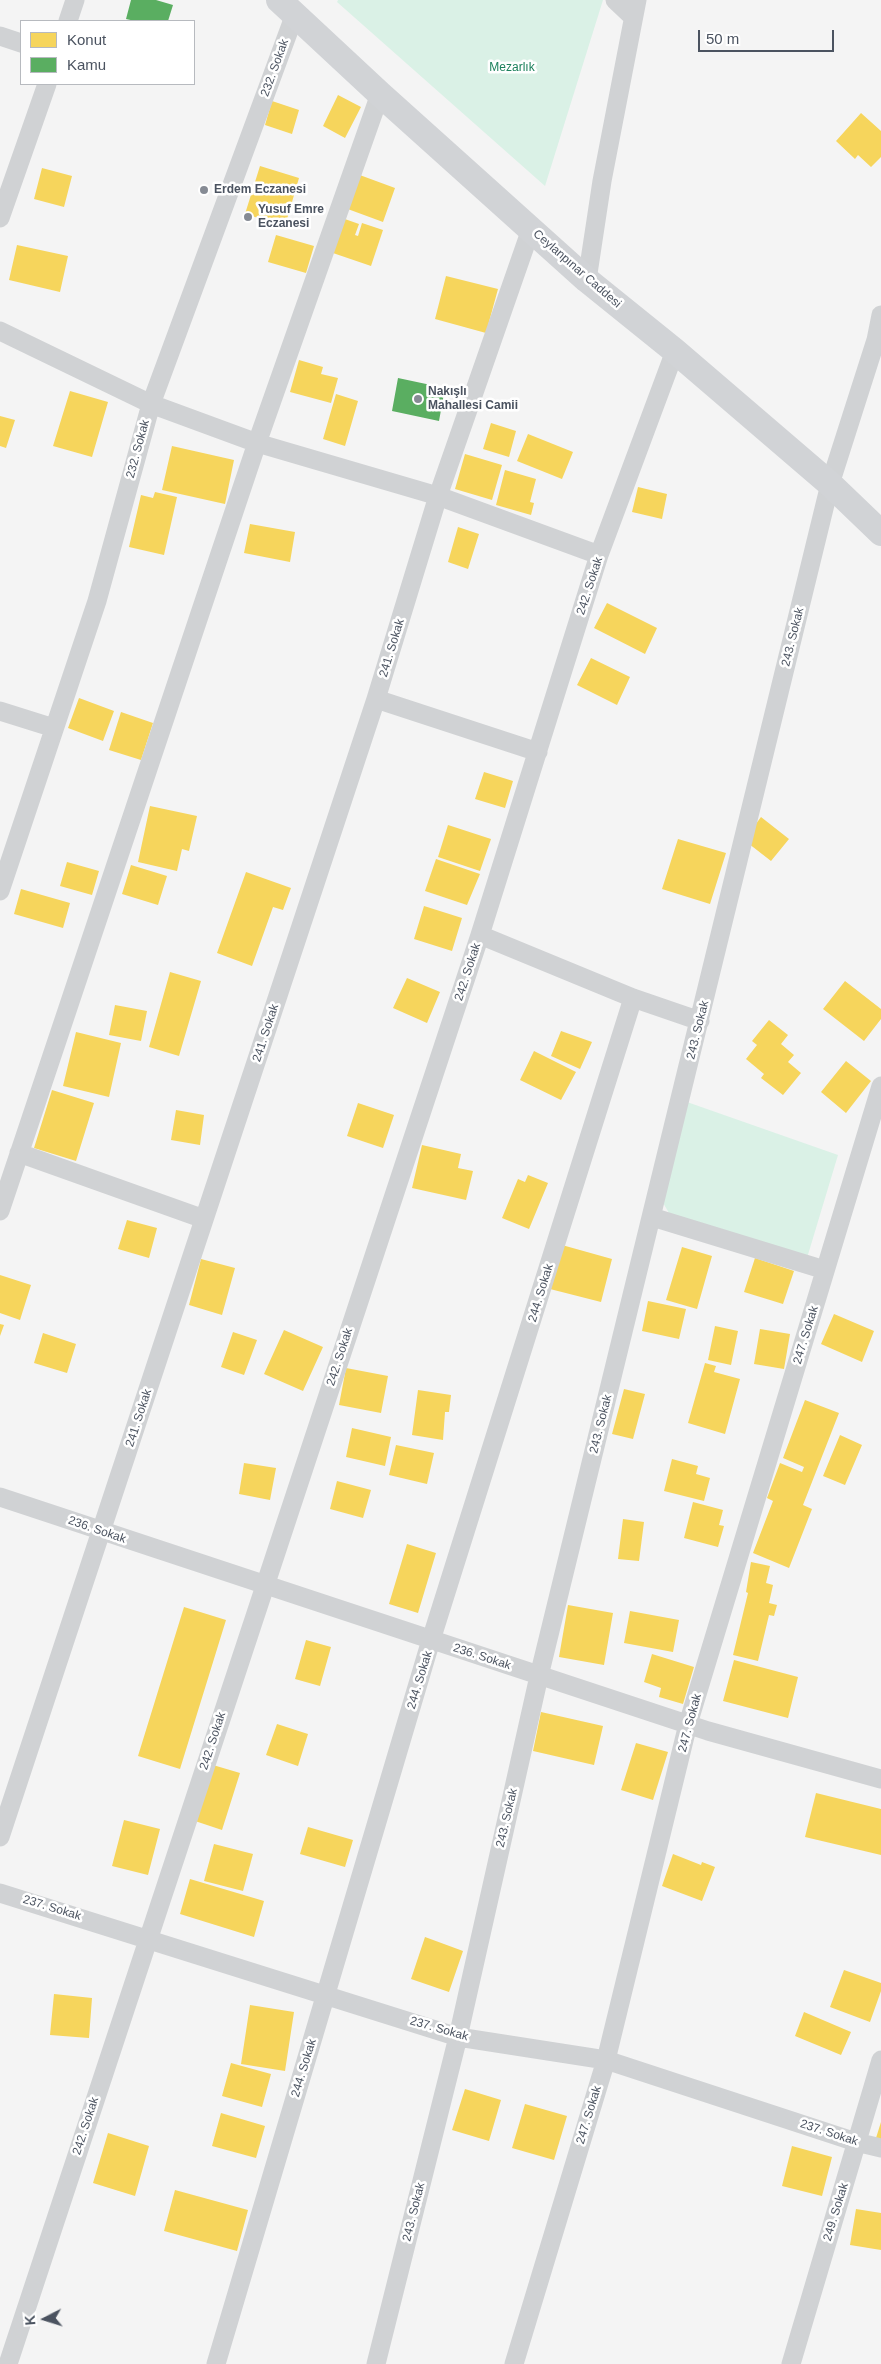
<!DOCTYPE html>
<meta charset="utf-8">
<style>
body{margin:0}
#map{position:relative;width:881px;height:2364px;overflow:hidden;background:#f4f4f4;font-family:Helvetica,sans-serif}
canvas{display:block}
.legend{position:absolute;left:20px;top:20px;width:175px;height:65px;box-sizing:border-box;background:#fff;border:1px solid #b7babf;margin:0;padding:6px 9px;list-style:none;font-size:15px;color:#4b5360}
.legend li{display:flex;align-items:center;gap:10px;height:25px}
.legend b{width:25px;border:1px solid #b7babf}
.north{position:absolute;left:20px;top:2294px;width:50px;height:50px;-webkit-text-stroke:4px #fff;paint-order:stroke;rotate:265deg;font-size:14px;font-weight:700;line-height:20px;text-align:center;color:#4b5360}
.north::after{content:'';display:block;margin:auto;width:18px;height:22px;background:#4b5360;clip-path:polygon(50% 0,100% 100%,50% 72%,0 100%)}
.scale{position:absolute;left:698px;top:30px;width:136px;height:22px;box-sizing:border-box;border:2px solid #4b5360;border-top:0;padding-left:6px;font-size:15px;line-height:18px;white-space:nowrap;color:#4b5360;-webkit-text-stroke:4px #fff;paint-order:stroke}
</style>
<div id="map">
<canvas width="881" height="2364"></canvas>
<ul class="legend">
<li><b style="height:14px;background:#f6d55c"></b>Konut</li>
<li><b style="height:14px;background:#5aae61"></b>Kamu</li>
</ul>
<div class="north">K</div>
<div class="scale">50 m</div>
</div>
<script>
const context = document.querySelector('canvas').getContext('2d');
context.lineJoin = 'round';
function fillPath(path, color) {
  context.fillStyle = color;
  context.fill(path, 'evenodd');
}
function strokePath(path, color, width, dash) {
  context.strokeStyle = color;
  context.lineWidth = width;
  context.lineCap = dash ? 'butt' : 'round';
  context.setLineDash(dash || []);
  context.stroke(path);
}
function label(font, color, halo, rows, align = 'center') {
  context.font = font + ' Helvetica,sans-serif';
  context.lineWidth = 5;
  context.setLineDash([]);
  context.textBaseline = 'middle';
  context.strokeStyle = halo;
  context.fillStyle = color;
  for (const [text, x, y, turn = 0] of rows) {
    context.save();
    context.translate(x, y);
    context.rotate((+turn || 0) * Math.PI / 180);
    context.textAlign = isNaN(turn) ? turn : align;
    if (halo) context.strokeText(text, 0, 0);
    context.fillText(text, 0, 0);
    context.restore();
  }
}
const green = new Path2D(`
 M 338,0 L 603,0 L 545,186 L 337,2 Z
 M 687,1102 L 838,1155 L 807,1258 L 669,1213 L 662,1201 Z`);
const homes = new Path2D(`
 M 338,95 L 361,107 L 345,138 L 323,126 Z
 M 272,101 L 299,110 L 292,134 L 265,125 Z
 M 861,113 L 881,131 L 881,157 L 871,167 L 858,155 L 855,159 L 836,141 Z
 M 260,166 L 299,178 L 285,226 L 245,214 Z
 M 42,168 L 72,176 L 64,207 L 34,199 Z
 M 357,174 L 395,188 L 383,222 L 345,208 Z
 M 342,218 L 359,224 L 355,235 L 358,236 L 362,223 L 383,230 L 371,266 L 330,252 Z
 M 276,235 L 314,246 L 306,273 L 268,262 Z
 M 17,245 L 68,256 L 60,292 L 9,280 Z
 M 446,276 L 498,289 L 486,333 L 435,319 Z
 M 299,360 L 323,367 L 321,374 L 338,378 L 331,403 L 290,392 Z
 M 70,391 L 108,402 L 92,457 L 53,446 Z
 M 336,394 L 358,401 L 345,446 L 323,439 Z
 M 0,416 L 15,420 L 6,448 L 0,446 Z
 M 491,423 L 516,431 L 509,457 L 483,449 Z
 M 528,434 L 573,452 L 562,479 L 517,461 Z
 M 172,446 L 234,460 L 225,504 L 162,490 Z
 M 465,454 L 502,465 L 492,500 L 455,489 Z
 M 505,470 L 536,479 L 530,502 L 534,503 L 531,515 L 496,505 Z
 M 638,487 L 667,494 L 662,519 L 632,512 Z
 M 155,492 L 177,497 L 164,555 L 129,547 L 141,495 L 153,498 Z
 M 250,524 L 295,532 L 290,562 L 244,553 Z
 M 458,527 L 479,534 L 468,569 L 448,562 Z
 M 607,603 L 657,628 L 645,654 L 594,628 Z
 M 591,658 L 630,677 L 617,705 L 577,685 Z
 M 79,698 L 114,711 L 103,741 L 68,728 Z
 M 121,712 L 153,723 L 141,760 L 109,750 Z
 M 484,772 L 513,781 L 505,808 L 475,799 Z
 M 150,806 L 197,816 L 189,851 L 182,849 L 177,871 L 138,862 Z
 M 761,817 L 789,839 L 771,861 L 744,840 Z
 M 448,825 L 491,839 L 480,871 L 438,857 Z
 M 678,839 L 726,853 L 710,904 L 662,889 Z
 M 436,859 L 480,874 L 467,905 L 425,891 Z
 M 67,862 L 99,871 L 92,895 L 60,886 Z
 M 131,865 L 167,876 L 158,905 L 122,894 Z
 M 246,872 L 291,888 L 283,910 L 273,907 L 252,966 L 217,953 Z
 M 21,889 L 70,903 L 63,928 L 14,914 Z
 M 424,906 L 462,918 L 452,951 L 414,939 Z
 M 170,972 L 201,981 L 179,1056 L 149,1047 Z
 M 407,978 L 440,992 L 427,1023 L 393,1008 Z
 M 845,981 L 881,1009 L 881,1019 L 864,1041 L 823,1009 Z
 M 115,1005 L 147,1011 L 141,1041 L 109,1035 Z
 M 769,1020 L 788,1035 L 781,1044 L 794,1055 L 788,1062 L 801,1073 L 783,1095 L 761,1078 L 764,1074 L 746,1059 L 757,1045 L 752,1041 Z
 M 561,1031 L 592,1042 L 580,1069 L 551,1056 Z
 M 76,1032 L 121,1043 L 109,1097 L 63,1086 Z
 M 534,1051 L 576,1072 L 561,1100 L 520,1080 Z
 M 846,1061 L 871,1081 L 846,1113 L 821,1092 Z
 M 52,1090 L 94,1103 L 76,1161 L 34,1148 Z
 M 358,1103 L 394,1115 L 383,1148 L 347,1136 Z
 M 176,1110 L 204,1115 L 200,1145 L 171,1140 Z
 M 422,1145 L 461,1154 L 458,1168 L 473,1171 L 466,1200 L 412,1188 Z
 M 528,1175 L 548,1183 L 529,1229 L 502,1218 L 518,1179 L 525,1182 Z
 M 127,1220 L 157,1228 L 149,1258 L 118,1249 Z
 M 562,1245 L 612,1259 L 601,1302 L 550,1289 Z
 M 682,1247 L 712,1256 L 697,1309 L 666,1300 Z
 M 755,1258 L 794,1271 L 783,1304 L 744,1292 Z
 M 201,1259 L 235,1268 L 222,1315 L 189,1305 Z
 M 0,1275 L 31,1285 L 20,1320 L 0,1313 Z
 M 648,1301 L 686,1309 L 679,1339 L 642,1331 Z
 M 834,1314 L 874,1331 L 862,1362 L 821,1344 Z
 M 0,1324 L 4,1325 L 0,1336 Z
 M 715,1326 L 738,1331 L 731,1365 L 708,1360 Z
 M 760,1329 L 790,1334 L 784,1369 L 754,1364 Z
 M 284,1330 L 323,1347 L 303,1391 L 264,1374 Z
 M 233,1332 L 257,1340 L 244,1375 L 221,1367 Z
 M 43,1333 L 76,1344 L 67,1373 L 34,1363 Z
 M 705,1363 L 716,1366 L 714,1372 L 740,1379 L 725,1434 L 688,1423 Z
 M 346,1368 L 388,1376 L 381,1413 L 339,1405 Z
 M 624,1389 L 645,1394 L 633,1439 L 612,1434 Z
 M 418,1390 L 451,1395 L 449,1412 L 445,1412 L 443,1440 L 412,1435 Z
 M 805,1400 L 839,1413 L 803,1505 L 812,1509 L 789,1568 L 753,1553 L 773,1501 L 767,1498 L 780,1463 L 802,1472 L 804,1467 L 783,1458 Z
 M 352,1428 L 391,1437 L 385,1466 L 346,1457 Z
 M 840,1435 L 862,1445 L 845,1485 L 823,1476 Z
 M 396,1445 L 434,1453 L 427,1484 L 389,1475 Z
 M 672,1459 L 698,1466 L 696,1474 L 710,1478 L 704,1501 L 664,1491 Z
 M 244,1463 L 276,1468 L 270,1500 L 239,1494 Z
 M 337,1481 L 371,1490 L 363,1518 L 330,1509 Z
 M 693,1502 L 723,1510 L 719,1525 L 724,1526 L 718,1547 L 684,1538 Z
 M 623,1519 L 644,1522 L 639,1561 L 618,1559 Z
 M 407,1544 L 436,1553 L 418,1613 L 389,1604 Z
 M 751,1562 L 770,1566 L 766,1583 L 773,1585 L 769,1603 L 777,1605 L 774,1616 L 769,1615 L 758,1661 L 733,1655 L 748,1593 L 746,1592 Z
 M 568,1605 L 613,1613 L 604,1665 L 559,1657 Z
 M 184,1607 L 226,1620 L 180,1769 L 138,1756 Z
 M 630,1611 L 679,1620 L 673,1652 L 624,1643 Z
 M 306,1640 L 331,1647 L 320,1686 L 295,1679 Z
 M 652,1654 L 694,1667 L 683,1704 L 659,1697 L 661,1688 L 644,1682 Z
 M 734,1660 L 798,1677 L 788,1718 L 723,1701 Z
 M 541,1712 L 603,1726 L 594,1765 L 533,1751 Z
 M 277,1724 L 308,1734 L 298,1766 L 266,1755 Z
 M 636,1743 L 668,1752 L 653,1800 L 621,1790 Z
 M 213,1765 L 240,1773 L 222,1830 L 195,1821 Z
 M 816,1793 L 881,1809 L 881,1855 L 805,1837 Z
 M 124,1820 L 160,1829 L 148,1875 L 112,1866 Z
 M 308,1827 L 353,1840 L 345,1867 L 300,1854 Z
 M 214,1844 L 253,1854 L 243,1891 L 204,1881 Z
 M 673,1854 L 701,1865 L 702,1862 L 715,1867 L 702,1901 L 662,1886 Z
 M 190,1879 L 264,1901 L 254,1937 L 180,1914 Z
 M 425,1937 L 463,1951 L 449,1992 L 411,1979 Z
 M 844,1970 L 881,1983 L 881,1991 L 870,2022 L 830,2007 Z
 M 54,1994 L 92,1998 L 89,2038 L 50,2035 Z
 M 250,2005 L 294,2012 L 285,2071 L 241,2064 Z
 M 804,2012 L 851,2032 L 841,2055 L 795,2036 Z
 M 231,2063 L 271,2074 L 262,2107 L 222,2096 Z
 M 465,2089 L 501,2100 L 489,2141 L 452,2130 Z
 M 525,2104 L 567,2116 L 554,2160 L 512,2148 Z
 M 221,2113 L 265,2126 L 256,2158 L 212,2146 Z
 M 881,2122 L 881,2139 L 876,2138 Z
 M 108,2133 L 149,2146 L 135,2196 L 93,2183 Z
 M 792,2146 L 832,2157 L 822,2196 L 782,2186 Z
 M 175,2190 L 248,2210 L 237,2251 L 164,2231 Z
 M 856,2209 L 881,2213 L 881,2250 L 850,2245 Z`);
const public = new Path2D(`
 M 131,0 L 156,0 L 173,5 L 168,21 L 135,21 L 126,19 Z
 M 398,378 L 445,388 L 439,421 L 392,411 Z`);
const street = new Path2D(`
 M 615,0 L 633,17
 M 68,21 L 75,0
 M 0,36 L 21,43
 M 0,218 L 47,84
 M 587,280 L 602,181 L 637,0
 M 0,331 L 151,404 L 257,443 L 438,496 L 599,555
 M 376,699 L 538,752
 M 0,711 L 54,728
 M 0,891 L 97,601 L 151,404 L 295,14
 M 480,935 L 633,998 L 700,1021
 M 19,1153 L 204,1219
 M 0,1211 L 257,443 L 380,94
 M 652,1217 L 825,1270
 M 0,1497 L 708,1731 L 881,1779
 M 0,1837 L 376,699 L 438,496 L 531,229
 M 0,1893 L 458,2037 L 606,2060 L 856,2142 L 881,2148
 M 8,2364 L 480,935 L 599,555 L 675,351
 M 216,2364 L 431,1640 L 633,998
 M 376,2364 L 458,2037 L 539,1676 L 830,484 L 876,340 L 881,315
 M 514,2364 L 606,2060 L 688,1724 L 881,1086
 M 791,2364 L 881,2060`);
const secondary = new Path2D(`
 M 279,0 L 380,94 L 587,280 L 675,351 L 830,484 L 881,533`);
const markers = [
 [204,190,5,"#868b94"],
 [248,217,5,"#868b94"],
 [418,399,5,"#868b94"]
];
const streetNames = [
 ["232. Sokak",275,68,-70],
 ["Ceylanpınar Caddesi",577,269,41],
 ["232. Sokak",138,449,-75],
 ["242. Sokak",590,586,-72],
 ["243. Sokak",793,637,-76],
 ["241. Sokak",392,648,-73],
 ["242. Sokak",468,972,-72],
 ["243. Sokak",698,1030,-76],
 ["241. Sokak",266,1033,-72],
 ["244. Sokak",541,1293,-73],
 ["247. Sokak",806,1335,-73],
 ["242. Sokak",340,1357,-72],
 ["241. Sokak",139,1418,-72],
 ["243. Sokak",601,1424,-76],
 ["236. Sokak",97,1530,19],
 ["236. Sokak",482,1657,18],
 ["244. Sokak",420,1680,-73],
 ["247. Sokak",690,1723,-75],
 ["242. Sokak",213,1741,-72],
 ["243. Sokak",507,1818,-77],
 ["237. Sokak",52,1908,17],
 ["237. Sokak",439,2029,16],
 ["244. Sokak",304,2068,-73],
 ["247. Sokak",589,2115,-73],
 ["242. Sokak",86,2126,-72],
 ["237. Sokak",829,2133,18],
 ["243. Sokak",414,2212,-76],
 ["249. Sokak",836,2212,-73]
];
const parkNames = [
 ["Mezarlık",512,68]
];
const poiNames = [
 ["Erdem Eczanesi",214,190],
 ["Yusuf Emre",258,210],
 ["Eczanesi",258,224],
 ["Nakışlı",428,392],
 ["Mahallesi Camii",428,406]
];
fillPath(green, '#daf1e6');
fillPath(homes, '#f6d55c');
fillPath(public, '#5aae61');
strokePath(street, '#d0d2d4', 19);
strokePath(secondary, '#d1d3d6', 26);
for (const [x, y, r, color] of markers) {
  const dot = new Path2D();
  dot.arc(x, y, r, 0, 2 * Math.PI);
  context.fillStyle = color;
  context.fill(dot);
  strokePath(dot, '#fff', 2);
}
label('12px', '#4b5360', '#fff', streetNames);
label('12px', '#1c815c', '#fff', parkNames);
label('bold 12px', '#4b5360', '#fff', poiNames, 'left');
</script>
